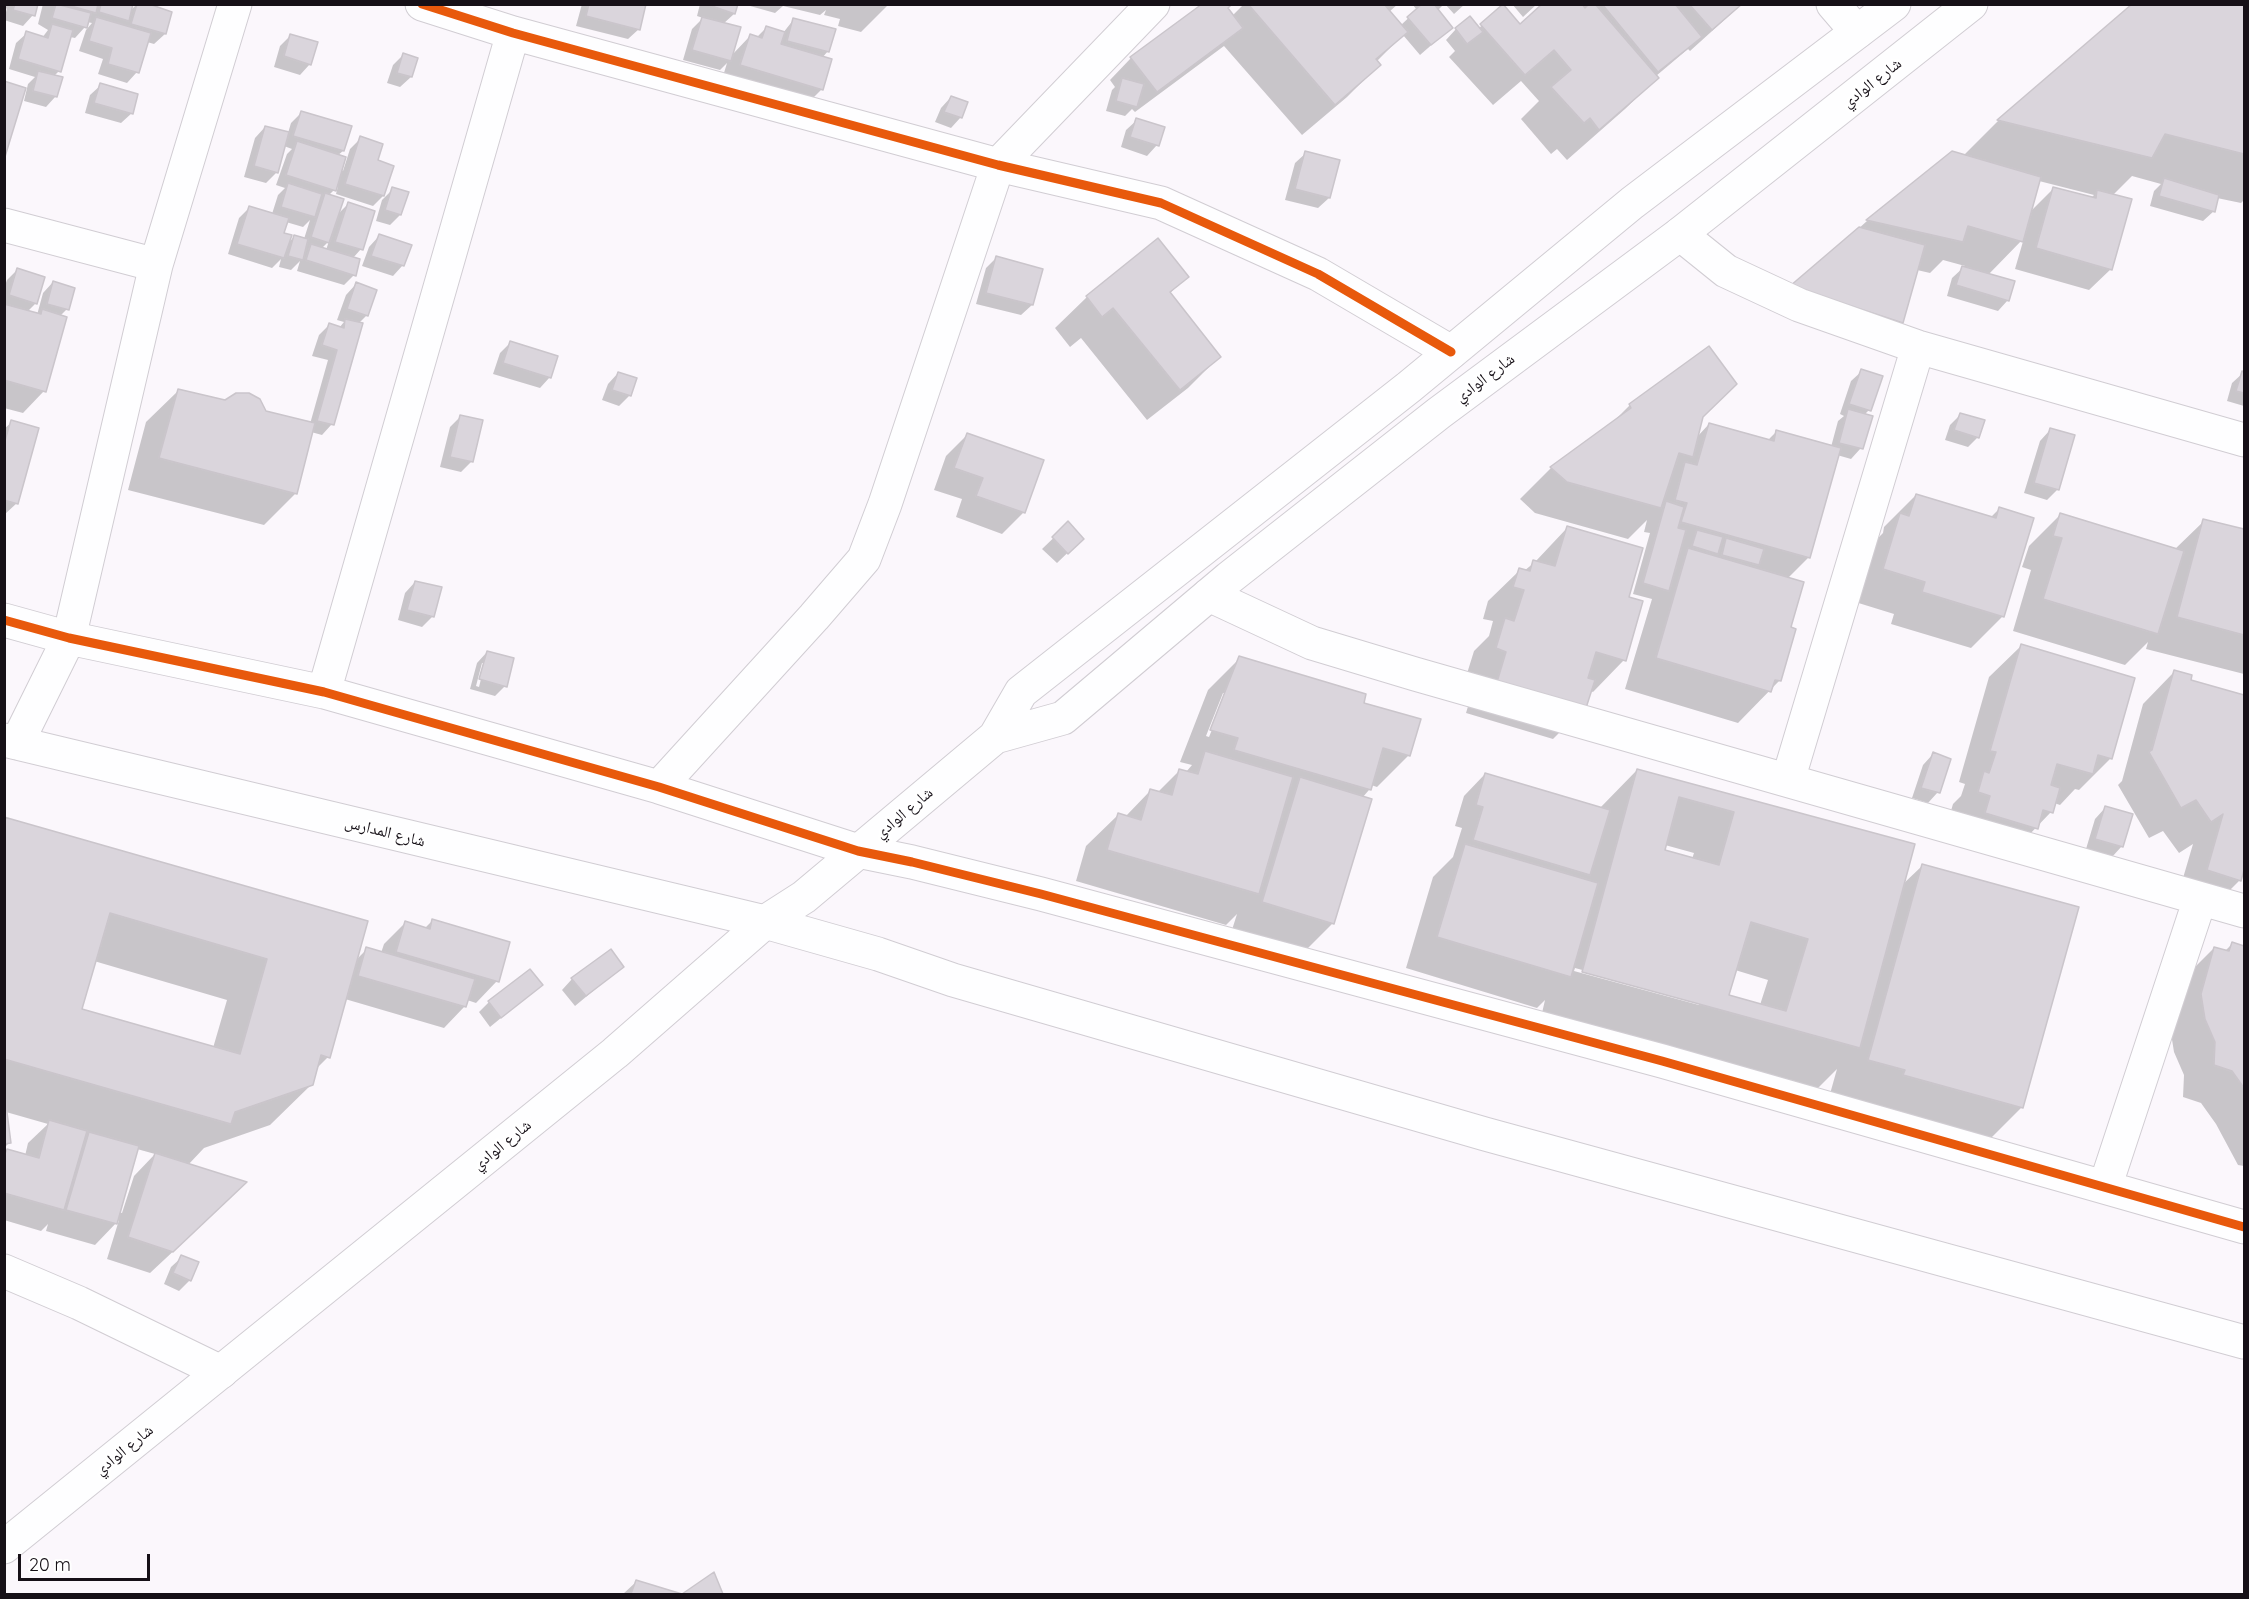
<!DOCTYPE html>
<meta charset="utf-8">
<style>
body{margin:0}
#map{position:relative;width:2249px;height:1599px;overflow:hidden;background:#fbf7fc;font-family:Quicksand,sans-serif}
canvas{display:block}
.frame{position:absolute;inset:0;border:6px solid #161017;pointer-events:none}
.scale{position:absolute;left:18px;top:1554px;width:132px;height:27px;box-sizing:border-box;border:3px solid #161017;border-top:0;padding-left:8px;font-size:18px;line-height:21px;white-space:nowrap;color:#161017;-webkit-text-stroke:4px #fff;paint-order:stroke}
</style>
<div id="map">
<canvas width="2249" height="1599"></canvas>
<div class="frame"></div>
<div class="scale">20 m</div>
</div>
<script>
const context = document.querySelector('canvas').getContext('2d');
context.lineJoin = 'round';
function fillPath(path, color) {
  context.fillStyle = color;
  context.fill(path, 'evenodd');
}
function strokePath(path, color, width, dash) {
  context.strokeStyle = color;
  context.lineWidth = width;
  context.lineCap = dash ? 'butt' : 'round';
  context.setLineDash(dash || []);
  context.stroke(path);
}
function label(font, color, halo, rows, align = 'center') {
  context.font = font + ' Quicksand,"Noto Naskh Arabic",sans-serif';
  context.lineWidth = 6;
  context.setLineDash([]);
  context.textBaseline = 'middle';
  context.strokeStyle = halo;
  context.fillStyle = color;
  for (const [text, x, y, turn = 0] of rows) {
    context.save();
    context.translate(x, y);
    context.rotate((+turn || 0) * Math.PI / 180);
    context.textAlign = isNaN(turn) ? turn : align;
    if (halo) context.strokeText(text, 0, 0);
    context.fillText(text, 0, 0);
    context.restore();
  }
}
const shadow = new Path2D(`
 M 4,4 L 37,4 L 33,15 L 23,26 L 4,20 L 7,8 L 4,11 Z
 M 43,4 L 132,4 L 130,11 L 137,4 L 143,4 L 165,34 L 154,44 L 147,42 L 137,72 L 127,83 L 98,74 L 103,59 L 79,51 L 86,30 L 92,23 L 87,22 L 85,27 L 75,38 L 70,37 L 59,71 L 53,77 L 56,96 L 46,107 L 24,101 L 28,84 L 35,77 L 9,69 L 16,43 L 27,33 L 42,38 L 48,30 L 38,24 Z
 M 582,4 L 645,4 L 639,29 L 628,39 L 576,26 Z
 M 700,4 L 736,4 L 734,14 L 723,24 L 732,55 L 750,36 L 756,38 L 766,28 L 783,33 L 794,19 L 828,51 L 822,58 L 822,89 L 800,111 L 720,86 L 727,63 L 720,70 L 683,60 L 692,29 L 703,18 L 697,16 Z
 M 743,4 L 889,4 L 861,32 L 838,26 L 840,19 L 824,15 L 826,10 L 820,15 L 783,6 L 775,13 Z
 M 1244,4 L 1398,4 L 1389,12 L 1401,25 L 1417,10 L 1412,4 L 1444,4 L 1437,11 L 1451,28 L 1420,55 L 1403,35 L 1376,62 L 1379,65 L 1347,97 L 1302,135 L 1224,46 L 1135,112 L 1132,109 L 1125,116 L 1106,111 L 1112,90 L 1115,87 L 1110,80 L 1131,58 L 1227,9 L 1232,16 Z
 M 1445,4 L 1465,4 L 1454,14 Z
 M 1512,4 L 1537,4 L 1523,17 Z
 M 1544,4 L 1742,4 L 1690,51 L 1688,49 L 1656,76 L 1657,78 L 1625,109 L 1567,160 L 1557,149 L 1551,154 L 1521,119 L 1539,101 L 1521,81 L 1493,105 L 1449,57 L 1455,51 L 1446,40 L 1456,29 L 1478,29 L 1503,6 L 1520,26 Z
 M 2134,4 L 2244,4 L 2244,200 L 2241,203 L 2217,198 L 2214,211 L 2203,221 L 2150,206 L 2154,191 L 2161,184 L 2132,176 L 2113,195 L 2111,269 L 2089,290 L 2015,269 L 2024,238 L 1988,275 L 2008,300 L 1998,311 L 1947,296 L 1952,278 L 1965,266 L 1943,260 L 1930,273 L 1917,270 L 1901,322 L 1880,344 L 1770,308 L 1867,221 L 1953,153 L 1963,156 L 1998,121 ZM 2039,181 L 2094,195 L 2091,198 L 2054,188 L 2030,212 Z
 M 290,36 L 310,64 L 300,75 L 274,67 L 280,46 Z
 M 403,55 L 411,77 L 400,87 L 387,83 L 393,65 Z
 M 101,85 L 132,113 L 121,123 L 85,113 L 90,95 Z
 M 951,97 L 961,117 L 951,128 L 935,122 L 941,108 Z
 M 302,112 L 343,151 L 337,156 L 341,170 L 343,171 L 350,149 L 361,138 L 376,161 L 383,196 L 373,206 L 336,194 L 338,186 L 328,196 L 337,215 L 348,204 L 361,249 L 353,258 L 354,275 L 344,285 L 297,271 L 300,261 L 291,270 L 279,267 L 281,259 L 272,268 L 228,254 L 239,218 L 250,207 L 272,214 L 278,195 L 285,188 L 276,185 L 287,154 L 292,149 L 284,146 L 277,172 L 266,183 L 244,177 L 255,138 L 265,127 L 288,133 L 291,123 ZM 310,220 L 304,239 L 294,237 L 287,244 L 282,234 L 286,222 L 303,227 ZM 329,241 L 326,250 L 322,248 Z
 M 1137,120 L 1157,145 L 1147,156 L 1121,147 L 1126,130 Z
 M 1306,153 L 1338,161 L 1329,198 L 1318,208 L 1285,200 L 1295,163 Z
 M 393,189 L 400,215 L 390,225 L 376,221 L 382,200 Z
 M 379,236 L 403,265 L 393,276 L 362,266 L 369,247 Z
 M 996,258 L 1032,305 L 1021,315 L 976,304 L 986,268 Z
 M 17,270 L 36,303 L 27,312 L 37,315 L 43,293 L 53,282 L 67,309 L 60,316 L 44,391 L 23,413 L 4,408 L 4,288 L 7,280 Z
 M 1187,277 L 1169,294 L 1219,357 L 1188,388 L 1147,420 L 1081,338 L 1070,347 L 1055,328 L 1087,297 Z
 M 356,284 L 367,315 L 358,324 L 332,424 L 322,435 L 311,432 L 296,493 L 264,525 L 128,490 L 146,422 L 178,391 L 310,424 L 328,360 L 312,356 L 319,335 L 329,325 L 339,328 L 344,322 L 337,320 L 346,295 Z
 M 510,343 L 550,377 L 540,388 L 493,374 L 500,353 Z
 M 1708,348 L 1702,417 L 1697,437 L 1709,424 L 1767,441 L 1777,431 L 1831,447 L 1838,421 L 1844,416 L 1840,414 L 1851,381 L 1862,371 L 1869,410 L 1864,415 L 1861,448 L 1851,459 L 1837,455 L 1809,557 L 1787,579 L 1789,628 L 1780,680 L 1738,723 L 1625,689 L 1652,599 L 1633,594 L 1650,533 L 1644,532 L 1647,520 L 1628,539 L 1535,513 L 1520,499 L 1551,468 L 1609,426 L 1630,405 Z
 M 2244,368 L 2244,406 L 2227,401 L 2232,383 L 2243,373 Z
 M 618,373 L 630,395 L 619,406 L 602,400 L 608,384 Z
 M 1960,415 L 1978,437 L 1968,447 L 1945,440 L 1950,425 Z
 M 460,417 L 472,461 L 461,472 L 440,467 L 450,427 Z
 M 12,422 L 17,503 L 4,515 L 4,429 Z
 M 2050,430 L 2058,489 L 2047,500 L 2024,493 L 2040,441 Z
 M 967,435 L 1024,512 L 1002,534 L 956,517 L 962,499 L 934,490 L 946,456 Z
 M 1916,495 L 1990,518 L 1999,509 L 2032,519 L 2002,617 L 1971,648 L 1891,624 L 1894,614 L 1852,601 L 1869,547 L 1883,533 L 1884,527 Z
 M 2061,514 L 2174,550 L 2204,521 L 2244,531 L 2244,674 L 2146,649 L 2148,642 L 2125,665 L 2013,631 L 2031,570 L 2022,567 L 2029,546 Z
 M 1068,524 L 1082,539 L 1057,563 L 1042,549 Z
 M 1567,528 L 1627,598 L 1624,660 L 1593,692 L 1590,691 L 1585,707 L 1553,739 L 1466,713 L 1475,683 L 1465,680 L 1474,651 L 1489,636 L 1493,621 L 1483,619 L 1488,601 L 1520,570 L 1524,571 L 1535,562 Z
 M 415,582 L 433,616 L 422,627 L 398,620 L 405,593 Z
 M 2021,646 L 2111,758 L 2079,790 L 2075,789 L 2060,805 L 2054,803 L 2051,812 L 2005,860 L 1947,824 L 1953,804 L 1961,796 L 1965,784 L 1959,782 L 1989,677 Z
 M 487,652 L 505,686 L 495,696 L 470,689 L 477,663 ZM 482,663 L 485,663 L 479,687 L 476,686 Z
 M 1240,658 L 1362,704 L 1409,755 L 1377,787 L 1371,785 L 1369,790 L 1362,798 L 1333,923 L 1301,955 L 1231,933 L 1237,914 L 1226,925 L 1076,881 L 1086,846 L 1118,815 L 1125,817 L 1150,791 L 1157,793 L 1180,770 L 1186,772 L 1192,765 L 1180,762 L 1208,690 ZM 1223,693 L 1227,693 L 1209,737 L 1206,736 Z
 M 2174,672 L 2189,681 L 2244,696 L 2244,867 L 2240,880 L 2208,912 L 2176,902 L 2193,844 L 2179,853 L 2163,831 L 2149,838 L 2118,785 L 2122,781 L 2143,704 Z
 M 1933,754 L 1938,792 L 1928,803 L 1912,798 L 1923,765 Z
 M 1637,770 L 1913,845 L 1902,885 L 1922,866 L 2022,1107 L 1981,1148 L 1828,1101 L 1837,1069 L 1818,1088 L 1542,1013 L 1545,1000 L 1537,1008 L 1406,968 L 1433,877 L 1453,857 L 1462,828 L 1455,826 L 1464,796 L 1485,774 L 1599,809 ZM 1665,845 L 1694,853 L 1692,859 L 1663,851 ZM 1575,968 L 1699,1002 L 1699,1005 L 1574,971 ZM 1735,970 L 1768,980 L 1760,1005 L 1727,996 Z
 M 2105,808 L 2122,846 L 2112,857 L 2086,849 L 2095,819 Z
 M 4,818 L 356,960 L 367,949 L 381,953 L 384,944 L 405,923 L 424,929 L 432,921 L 497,981 L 476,1003 L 467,1000 L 465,1006 L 444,1028 L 345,999 L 328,1057 L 316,1069 L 312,1084 L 270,1125 L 204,1148 L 188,1165 L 224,1204 L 150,1273 L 107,1259 L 119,1220 L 95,1245 L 46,1231 L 48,1224 L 41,1231 L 4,1220 L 4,1153 L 7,1151 L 25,1156 L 28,1143 L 48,1124 L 6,1112 L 10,1142 L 4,1148 ZM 94,961 L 227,1000 L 213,1048 L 80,1010 ZM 137,1149 L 155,1154 L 134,1176 L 122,1213 L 119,1212 Z
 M 2232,944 L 2244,947 L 2244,1166 L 2238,1165 L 2216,1124 L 2201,1103 L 2183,1097 L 2184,1075 L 2174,1052 L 2170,1027 L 2182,980 L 2214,948 L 2225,951 Z
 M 622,967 L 575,1006 L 562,990 L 572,979 Z
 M 541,985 L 490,1027 L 479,1012 L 489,1002 Z
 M 182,1257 L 190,1280 L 179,1291 L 164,1284 L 171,1267 Z
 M 713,1574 L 722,1594 L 685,1594 Z
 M 636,1582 L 677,1594 L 623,1594 Z`);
const building = new Path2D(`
 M 15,4 L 38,4 L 35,16 L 13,10 Z
 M 56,4 L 91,13 L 87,28 L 52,18 Z
 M 64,4 L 98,4 L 96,13 Z
 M 101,4 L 133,4 L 129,21 L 99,12 Z
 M 137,4 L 149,4 L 172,12 L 166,34 L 131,24 Z
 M 589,4 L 646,4 L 640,30 L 586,16 Z
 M 706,4 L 738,4 L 735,14 Z
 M 1202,4 L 1232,4 L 1228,8 L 1243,28 L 1157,92 L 1130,57 Z
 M 1248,4 L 1384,4 L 1408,32 L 1376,59 L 1381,65 L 1335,105 Z
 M 1422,4 L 1434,4 L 1453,28 L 1431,45 L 1407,17 Z
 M 1503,4 L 1520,24 L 1542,4 L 1582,4 L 1585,8 L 1589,4 L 1595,4 L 1659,78 L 1599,130 L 1590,118 L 1584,123 L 1551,87 L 1571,70 L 1554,50 L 1525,75 L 1480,24 Z
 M 1602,4 L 1675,4 L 1702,37 L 1658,72 Z
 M 1689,4 L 1742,4 L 1712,30 Z
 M 2132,4 L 2244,4 L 2244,154 L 2165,134 L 2152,158 L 1997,120 Z
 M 1470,16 L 1483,32 L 1467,44 L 1455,28 Z
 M 96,17 L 151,33 L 139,73 L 108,64 L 112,48 L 89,41 Z
 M 702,17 L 741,27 L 731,61 L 692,50 Z
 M 793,18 L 836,29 L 829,52 L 787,41 Z
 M 52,24 L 73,30 L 61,72 L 18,59 L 26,31 L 48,38 Z
 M 766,26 L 785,32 L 781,44 L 832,59 L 823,90 L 740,65 L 750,34 L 762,38 Z
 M 290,34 L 318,42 L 311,65 L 284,56 Z
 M 403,53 L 418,58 L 412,77 L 397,73 Z
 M 38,71 L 63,77 L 57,97 L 33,91 Z
 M 1122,78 L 1144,84 L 1137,107 L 1116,101 Z
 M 4,81 L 26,88 L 4,160 Z
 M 100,83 L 138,94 L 133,114 L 94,103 Z
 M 951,96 L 968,102 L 962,118 L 944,112 Z
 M 301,111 L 352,126 L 344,151 L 293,136 Z
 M 1136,118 L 1165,127 L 1159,146 L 1130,137 Z
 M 265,126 L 289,132 L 278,173 L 254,166 Z
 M 360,136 L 383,144 L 378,160 L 394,166 L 384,196 L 345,184 Z
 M 297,141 L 346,157 L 336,191 L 286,175 Z
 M 1305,151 L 1340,160 L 1330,198 L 1295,189 Z
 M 1952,151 L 2041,177 L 2023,242 L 1968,226 L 1963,242 L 1866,220 Z
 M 2164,178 L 2219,195 L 2215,212 L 2159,196 Z
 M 288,183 L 322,194 L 315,217 L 281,207 Z
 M 392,187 L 409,192 L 401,215 L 385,210 Z
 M 2053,187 L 2096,198 L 2097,190 L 2132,199 L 2112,270 L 2036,248 Z
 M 325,193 L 344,199 L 329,243 L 311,237 Z
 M 348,202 L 375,211 L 363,250 L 335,242 Z
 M 249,206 L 289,218 L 284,233 L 292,235 L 284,258 L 237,244 Z
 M 1859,227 L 1925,245 L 1903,323 L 1790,286 Z
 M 379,234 L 412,245 L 404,266 L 371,256 Z
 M 294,235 L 308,239 L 303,260 L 288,256 Z
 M 1158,238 L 1189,277 L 1170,292 L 1221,357 L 1180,390 L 1113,308 L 1102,317 L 1086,296 Z
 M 311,244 L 360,259 L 356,276 L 306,260 Z
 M 996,256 L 1043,269 L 1033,305 L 986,293 Z
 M 1962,266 L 2015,281 L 2009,301 L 1956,285 Z
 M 17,268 L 45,277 L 37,304 L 9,295 Z
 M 53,281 L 75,288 L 69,310 L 47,304 Z
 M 356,282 L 377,290 L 368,316 L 347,309 Z
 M 4,304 L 41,314 L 42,309 L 67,317 L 46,392 L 4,380 Z
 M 345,319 L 363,323 L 334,425 L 317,421 L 337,350 L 322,345 L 329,323 L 344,328 Z
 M 510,341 L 558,356 L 551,378 L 503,363 Z
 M 1709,346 L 1737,384 L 1703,417 L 1693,457 L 1679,453 L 1661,508 L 1567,482 L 1550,467 L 1631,408 L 1629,404 Z
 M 1861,369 L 1883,376 L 1871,411 L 1849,404 Z
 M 2242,371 L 2244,372 L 2244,393 L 2236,391 Z
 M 618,372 L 637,378 L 631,396 L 612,390 Z
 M 178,389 L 225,400 L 236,393 L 249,393 L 260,399 L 266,411 L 315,423 L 297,494 L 159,458 Z
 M 1848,409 L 1873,416 L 1863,449 L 1839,443 Z
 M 1960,413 L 1985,420 L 1979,438 L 1954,430 Z
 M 460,415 L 483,420 L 473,462 L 450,457 Z
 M 11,420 L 39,428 L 18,504 L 4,500 L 4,444 Z
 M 1709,423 L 1774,441 L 1776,430 L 1841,448 L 1810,558 L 1681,522 L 1687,503 L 1675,500 L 1685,462 L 1697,465 Z
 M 2050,428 L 2075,435 L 2059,490 L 2034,483 Z
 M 967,433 L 1044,460 L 1025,513 L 976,496 L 983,478 L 954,468 Z
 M 1916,494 L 1996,518 L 1999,507 L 2034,518 L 2004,617 L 1922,592 L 1925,582 L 1883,569 L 1900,513 L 1909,516 Z
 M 1666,501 L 1684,507 L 1678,528 L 1686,530 L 1669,591 L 1643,583 Z
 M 2060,513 L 2184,551 L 2158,634 L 2043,599 L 2062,538 L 2053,536 Z
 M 2203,519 L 2244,529 L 2244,635 L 2177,617 Z
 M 1068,521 L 1084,539 L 1068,554 L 1052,537 Z
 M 1567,526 L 1643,548 L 1629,597 L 1643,601 L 1626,661 L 1596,652 L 1588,678 L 1595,680 L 1586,708 L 1497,682 L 1506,652 L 1496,648 L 1505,618 L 1514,621 L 1524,590 L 1513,587 L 1519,568 L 1530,571 L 1533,560 L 1555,566 Z
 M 1697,530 L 1723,537 L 1718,554 L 1692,546 Z
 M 1726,538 L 1764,549 L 1759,565 L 1722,555 Z
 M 1688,548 L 1804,582 L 1791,627 L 1796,629 L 1781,681 L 1775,680 L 1771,692 L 1656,658 Z
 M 415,581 L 442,587 L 434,617 L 407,610 Z
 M 2021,644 L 2135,678 L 2112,759 L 2098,755 L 2093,774 L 2057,764 L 2051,785 L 2060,788 L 2053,813 L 2043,810 L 2038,829 L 1985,813 L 1990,796 L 1978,792 L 1984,771 L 1989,773 L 1996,752 L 1990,751 Z
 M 487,651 L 514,658 L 507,687 L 479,679 Z
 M 1239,656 L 1366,694 L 1364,703 L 1421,719 L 1410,756 L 1383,748 L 1371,790 L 1234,750 L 1238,738 L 1210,730 Z
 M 2174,670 L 2192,675 L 2191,680 L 2244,695 L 2244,870 L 2241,881 L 2207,870 L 2223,814 L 2211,822 L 2196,800 L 2181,808 L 2149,752 L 2152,750 Z
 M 1205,751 L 1293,777 L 1259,894 L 1107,850 L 1118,813 L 1141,820 L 1150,789 L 1172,795 L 1179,769 L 1198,774 Z
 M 1933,752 L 1951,759 L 1940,793 L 1921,788 Z
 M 1637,769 L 1915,844 L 1860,1048 L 1582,972 ZM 1679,797 L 1734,812 L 1719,865 L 1665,850 ZM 1751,922 L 1808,939 L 1786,1011 L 1729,995 Z
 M 1485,773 L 1610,810 L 1590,875 L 1473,840 L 1483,807 L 1476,805 Z
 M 1300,777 L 1372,799 L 1334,924 L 1262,902 Z
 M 2105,806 L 2133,814 L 2123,847 L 2095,839 Z
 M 4,817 L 368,921 L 330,1058 L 321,1055 L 313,1085 L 235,1112 L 231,1124 L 4,1059 ZM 110,913 L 267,959 L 240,1054 L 82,1009 Z
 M 1465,844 L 1598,883 L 1571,977 L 1437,937 Z
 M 1922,864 L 2079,907 L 2023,1108 L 1903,1075 L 1905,1070 L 1868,1060 Z
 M 432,919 L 510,942 L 499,982 L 396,952 L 405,921 L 430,929 Z
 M 2232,942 L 2244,946 L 2244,1088 L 2232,1071 L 2214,1065 L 2215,1042 L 2205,1019 L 2201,994 L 2214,947 L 2229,951 Z
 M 366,947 L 475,979 L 466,1007 L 358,976 Z
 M 611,949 L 624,967 L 586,996 L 571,978 Z
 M 530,969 L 543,985 L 501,1018 L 488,1001 Z
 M 4,1089 L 11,1143 L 4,1144 Z
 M 49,1120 L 87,1131 L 64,1210 L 4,1193 L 4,1156 L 7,1149 L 39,1158 Z
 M 89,1132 L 139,1146 L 117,1224 L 66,1210 Z
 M 155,1153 L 247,1182 L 173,1252 L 128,1237 Z
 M 181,1255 L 199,1262 L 191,1281 L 173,1273 Z
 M 714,1572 L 723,1594 L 682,1594 Z
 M 636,1580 L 682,1594 L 631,1594 Z`);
const minor = new Path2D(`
 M 422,4 L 513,33 L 998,165 L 1161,203 L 1318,274 L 1451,352
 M 1833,4 L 1857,32
 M 4,225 L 156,265
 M 1680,234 L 1726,271 L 1799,305 L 1918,347 L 2244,440
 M 1209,595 L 1312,643 L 1415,674 L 2244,911
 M 4,620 L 69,638 L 324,692 L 659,787 L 858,851 L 912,862 L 1041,894 L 1662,1061 L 2244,1227
 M 324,692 L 513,33
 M 4,740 L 765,922 L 878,954 L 953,980 L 1485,1134 L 2244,1342
 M 17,743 L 69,638 L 156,265 L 235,4
 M 1788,780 L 1918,347
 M 659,787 L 814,617 L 864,559 L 885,504 L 998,165 L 1153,4
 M 2105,1187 L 2200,899
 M 4,1271 L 79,1303 L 221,1372`);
const major = new Path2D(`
 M 995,737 L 1063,718 L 1229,578 L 1439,413 L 1680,234 L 1971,4
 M 4,1547 L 615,1053 L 765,922 L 804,897 L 995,737 L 1021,692 L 1409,387 L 1632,203 L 1894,4`);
const cycleway = new Path2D(`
 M 422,4 L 513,33 L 998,165 L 1161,203 L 1318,274 L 1451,352
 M 4,620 L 69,638 L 324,692 L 659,787 L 858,851 L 912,862 L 1041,894 L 1662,1061 L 2244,1227`);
const streetNames = [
 ["شارع الوادي",1872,83,-38],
 ["شارع الوادي",1485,378,-37],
 ["شارع الوادي",904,813,-40],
 ["شارع المدارس",385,832,14],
 ["شارع الوادي",502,1145,-39],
 ["شارع الوادي",124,1450,-39]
];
fillPath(shadow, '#0003');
fillPath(building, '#dad5dc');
strokePath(building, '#cac5cb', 1.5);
strokePath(minor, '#d1cdd3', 35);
strokePath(major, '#d1cdd3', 35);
strokePath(minor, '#fefeff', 33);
strokePath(major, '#fefeff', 33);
strokePath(cycleway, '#e8590c', 9);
label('16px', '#161017', '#fff', streetNames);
</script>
